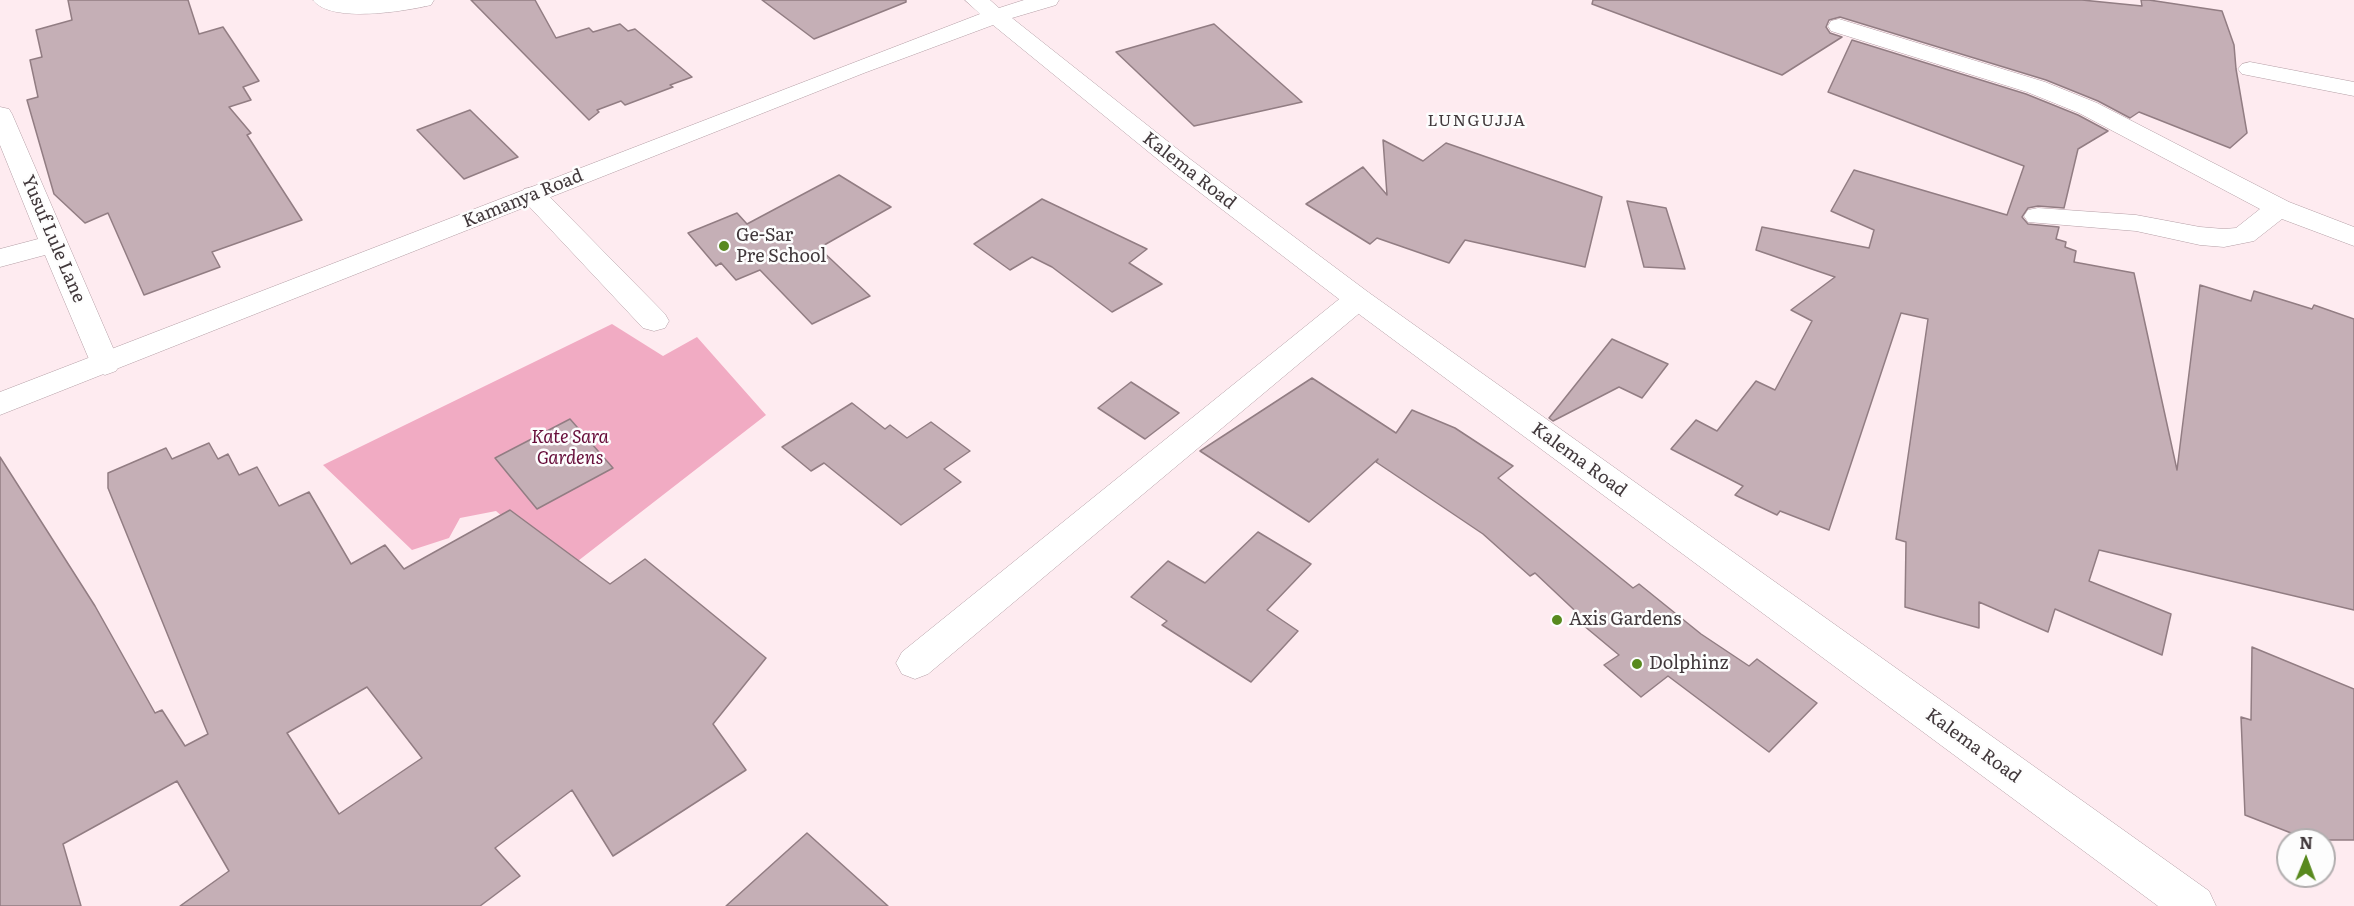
<!DOCTYPE html>
<style>
body{margin:0}
#map{position:relative;width:2354px;height:906px;overflow:hidden;background:#feebf0;font-family:Literata,serif}
canvas{display:block}
.north{position:absolute;left:2276px;top:828px;width:60px;height:60px;box-sizing:border-box;background:#fdfdfd;border:2px solid #b2aeaf;border-radius:50%;rotate:1deg;font-size:16px;font-weight:700;line-height:24px;text-align:center;color:#41383b}
.north::after{content:'';display:block;margin:auto;width:21px;height:27px;background:#58891e;clip-path:polygon(50% 0,100% 100%,50% 72%,0 100%)}
</style>
<div id="map">
<canvas width="2354" height="906"></canvas>
<div class="north">N</div>
</div>
<script>
const context = document.querySelector('canvas').getContext('2d');
context.lineJoin = 'round';
function fillPath(path, color) {
  context.fillStyle = color;
  context.fill(path, 'evenodd');
}
function strokePath(path, color, width, dash) {
  context.strokeStyle = color;
  context.lineWidth = width;
  context.lineCap = dash ? 'butt' : 'round';
  context.setLineDash(dash || []);
  context.stroke(path);
}
function label(font, color, halo, rows, align = 'center') {
  context.font = font + ' Literata,serif';
  context.lineWidth = 5;
  context.setLineDash([]);
  context.textBaseline = 'middle';
  context.strokeStyle = halo;
  context.fillStyle = color;
  for (const [text, x, y, turn = 0] of rows) {
    context.save();
    context.translate(x, y);
    context.rotate((+turn || 0) * Math.PI / 180);
    context.textAlign = isNaN(turn) ? turn : align;
    if (halo) context.strokeText(text, 0, 0);
    context.fillText(text, 0, 0);
    context.restore();
  }
}
const green = new Path2D(`
 M 612,324 L 663,356 L 697,337 L 766,415 L 565,571 L 496,511 L 460,518 L 449,538 L 412,550 L 323,465 Z`);
const building = new Path2D(`
 M 68,0 L 188,0 L 199,34 L 223,27 L 259,81 L 243,87 L 251,100 L 229,107 L 251,133 L 247,135 L 302,220 L 212,252 L 220,267 L 144,295 L 108,213 L 85,223 L 54,194 L 27,100 L 38,97 L 30,60 L 42,57 L 36,30 L 72,20 Z
 M 471,0 L 535,0 L 556,38 L 589,28 L 593,32 L 620,24 L 628,31 L 635,29 L 692,77 L 670,85 L 673,87 L 625,105 L 621,101 L 597,110 L 599,112 L 589,120 Z
 M 762,0 L 906,0 L 906,2 L 814,39 Z
 M 1593,0 L 2082,0 L 2142,6 L 2141,0 L 2149,0 L 2222,11 L 2234,45 L 2236,69 L 2247,133 L 2230,148 L 2139,112 L 2130,118 L 2098,101 L 2046,80 L 1840,17 L 1829,20 L 1826,27 L 1830,33 L 1842,37 L 1782,75 L 1592,4 Z
 M 1214,24 L 1302,102 L 1194,126 L 1116,52 Z
 M 1852,40 L 2026,94 L 2078,115 L 2108,131 L 2078,149 L 2064,208 L 2038,206 L 2028,208 L 2022,217 L 2028,224 L 2059,227 L 2056,239 L 2066,242 L 2065,247 L 2076,251 L 2074,262 L 2134,273 L 2177,470 L 2200,285 L 2251,301 L 2254,291 L 2312,309 L 2314,305 L 2354,319 L 2354,610 L 2099,550 L 2089,581 L 2171,614 L 2162,655 L 2055,609 L 2048,632 L 1979,602 L 1979,628 L 1905,607 L 1906,542 L 1896,539 L 1928,319 L 1901,313 L 1829,530 L 1780,511 L 1777,515 L 1735,495 L 1743,486 L 1671,449 L 1696,420 L 1717,431 L 1756,381 L 1775,390 L 1812,321 L 1791,310 L 1835,277 L 1756,250 L 1762,227 L 1869,248 L 1874,230 L 1831,211 L 1854,170 L 2007,215 L 2024,166 L 1828,92 Z
 M 470,110 L 518,157 L 464,179 L 417,130 Z
 M 1383,140 L 1423,161 L 1446,143 L 1602,197 L 1585,267 L 1465,240 L 1449,263 L 1377,238 L 1370,244 L 1306,204 L 1363,167 L 1387,195 Z
 M 839,175 L 891,207 L 819,248 L 870,296 L 812,324 L 760,270 L 736,280 L 721,263 L 716,266 L 688,233 L 737,213 L 747,224 Z
 M 1042,199 L 1147,249 L 1129,263 L 1162,284 L 1112,312 L 1052,267 L 1032,257 L 1010,270 L 974,244 Z
 M 1627,201 L 1666,208 L 1685,269 L 1644,267 Z
 M 1612,339 L 1668,364 L 1642,398 L 1619,387 L 1553,421 L 1549,418 Z
 M 1312,378 L 1396,433 L 1412,410 L 1455,428 L 1513,466 L 1498,478 L 1633,588 L 1639,584 L 1701,634 L 1749,666 L 1757,659 L 1817,703 L 1769,752 L 1668,676 L 1641,697 L 1604,665 L 1619,655 L 1583,625 L 1587,622 L 1535,573 L 1530,576 L 1483,534 L 1376,462 L 1378,459 L 1309,522 L 1200,451 Z
 M 1131,382 L 1179,413 L 1145,439 L 1098,408 Z
 M 852,403 L 885,429 L 890,425 L 907,438 L 931,422 L 970,451 L 944,469 L 961,482 L 901,525 L 824,463 L 811,471 L 782,447 Z
 M 570,419 L 613,468 L 537,509 L 495,458 Z
 M 209,443 L 218,459 L 228,454 L 239,475 L 257,467 L 279,506 L 309,492 L 351,564 L 385,545 L 404,569 L 510,510 L 610,584 L 645,559 L 766,658 L 713,724 L 746,770 L 613,856 L 572,790 L 495,848 L 520,876 L 480,906 L 180,906 L 229,871 L 177,781 L 63,844 L 81,906 L 0,906 L 0,457 L 95,606 L 155,713 L 162,710 L 185,746 L 208,734 L 108,488 L 108,473 L 166,448 L 172,459 ZM 367,687 L 422,758 L 339,814 L 287,733 Z
 M 1258,532 L 1311,564 L 1267,610 L 1298,631 L 1251,682 L 1162,625 L 1167,621 L 1131,597 L 1168,561 L 1205,583 Z
 M 2252,647 L 2354,689 L 2354,840 L 2309,840 L 2245,815 L 2241,717 L 2251,720 Z
 M 807,833 L 888,906 L 726,906 Z`);
const minor = new Path2D(`
 M 313,0 L 434,0 L 431,5 C 406,11 330,24 313,0 Z
 M 1839,19 L 2045,82 L 2097,103 L 2289,202 L 2354,227 L 2354,246 L 2282,219 L 2254,241 L 2224,247 L 2200,245 L 2136,231 L 2028,222 L 2024,216 L 2028,210 L 2038,208 L 2136,215 L 2200,227 L 2224,229 L 2236,228 L 2260,209 L 2079,113 L 2027,92 L 1831,31 L 1828,26 L 1831,21 Z
 M 2250,62 L 2354,82 L 2354,96 L 2242,74 L 2238,69 L 2242,64 Z
 M 0,107 L 9,109 L 12,114 L 120,364 L 116,371 L 105,375 L 94,371 L 45,255 L 0,267 L 0,249 L 38,239 L 0,145 Z
 M 533,187 L 542,189 L 665,314 L 669,321 L 665,328 L 654,331 L 643,328 L 524,201 L 520,195 L 524,189 Z
 M 1358,289 L 1368,292 L 1373,299 L 1368,306 L 928,674 L 915,679 L 902,674 L 896,663 L 902,652 L 1348,292 Z`);
const tertiary = new Path2D(`
 M 965,0 L 990,0 L 999,8 L 1024,0 L 1059,0 L 1056,5 L 1012,18 L 1190,159 L 1368,292 L 2209,891 L 2216,906 L 2158,906 L 1348,306 L 1172,171 L 993,25 L 864,73 L 0,415 L 0,392 L 980,14 Z`);
const markers = [
 [724,246,6,"#58891e"],
 [1557,620,6,"#58891e"],
 [1637,664,6,"#58891e"]
];
const farNeighbourhoodnames = [
 ["LUNGUJJA",1477,121]
];
const streetNames = [
 ["Kalema Road",1189,171,38],
 ["Kamanya Road",523,199,-22],
 ["Yusuf Lule Lane",53,239,67],
 ["Kalema Road",1579,460,36],
 ["Kalema Road",1973,746,36]
];
const poiNames = [
 ["Ge-Sar",736,236],
 ["Pre School",736,257],
 ["Axis Gardens",1569,620],
 ["Dolphinz",1649,664]
];
const parkNames = [
 ["Kate Sara",570,438],
 ["Gardens",570,459]
];
fillPath(green, '#f1abc3');
fillPath(building, '#c5afb6');
strokePath(building, '#927d83', 1.5);
strokePath(minor, '#b49ea5', 1);
strokePath(tertiary, '#b49ea5', 1);
fillPath(minor, '#fff');
fillPath(tertiary, '#fff');
for (const [x, y, r, color] of markers) {
  const dot = new Path2D();
  dot.arc(x, y, r, 0, 2 * Math.PI);
  context.fillStyle = color;
  context.fill(dot);
  strokePath(dot, '#fdfdfd', 2);
}
context.letterSpacing = '1.5px';
label('16px', '#41383b', '#fdfdfd', farNeighbourhoodnames);
context.letterSpacing = '0px';
label('18px', '#41383b', '#fdfdfd', streetNames);
label('18px', '#41383b', '#fdfdfd', poiNames, 'left');
label('italic 18px', '#660c39', '#fdfdfd', parkNames);
</script>
